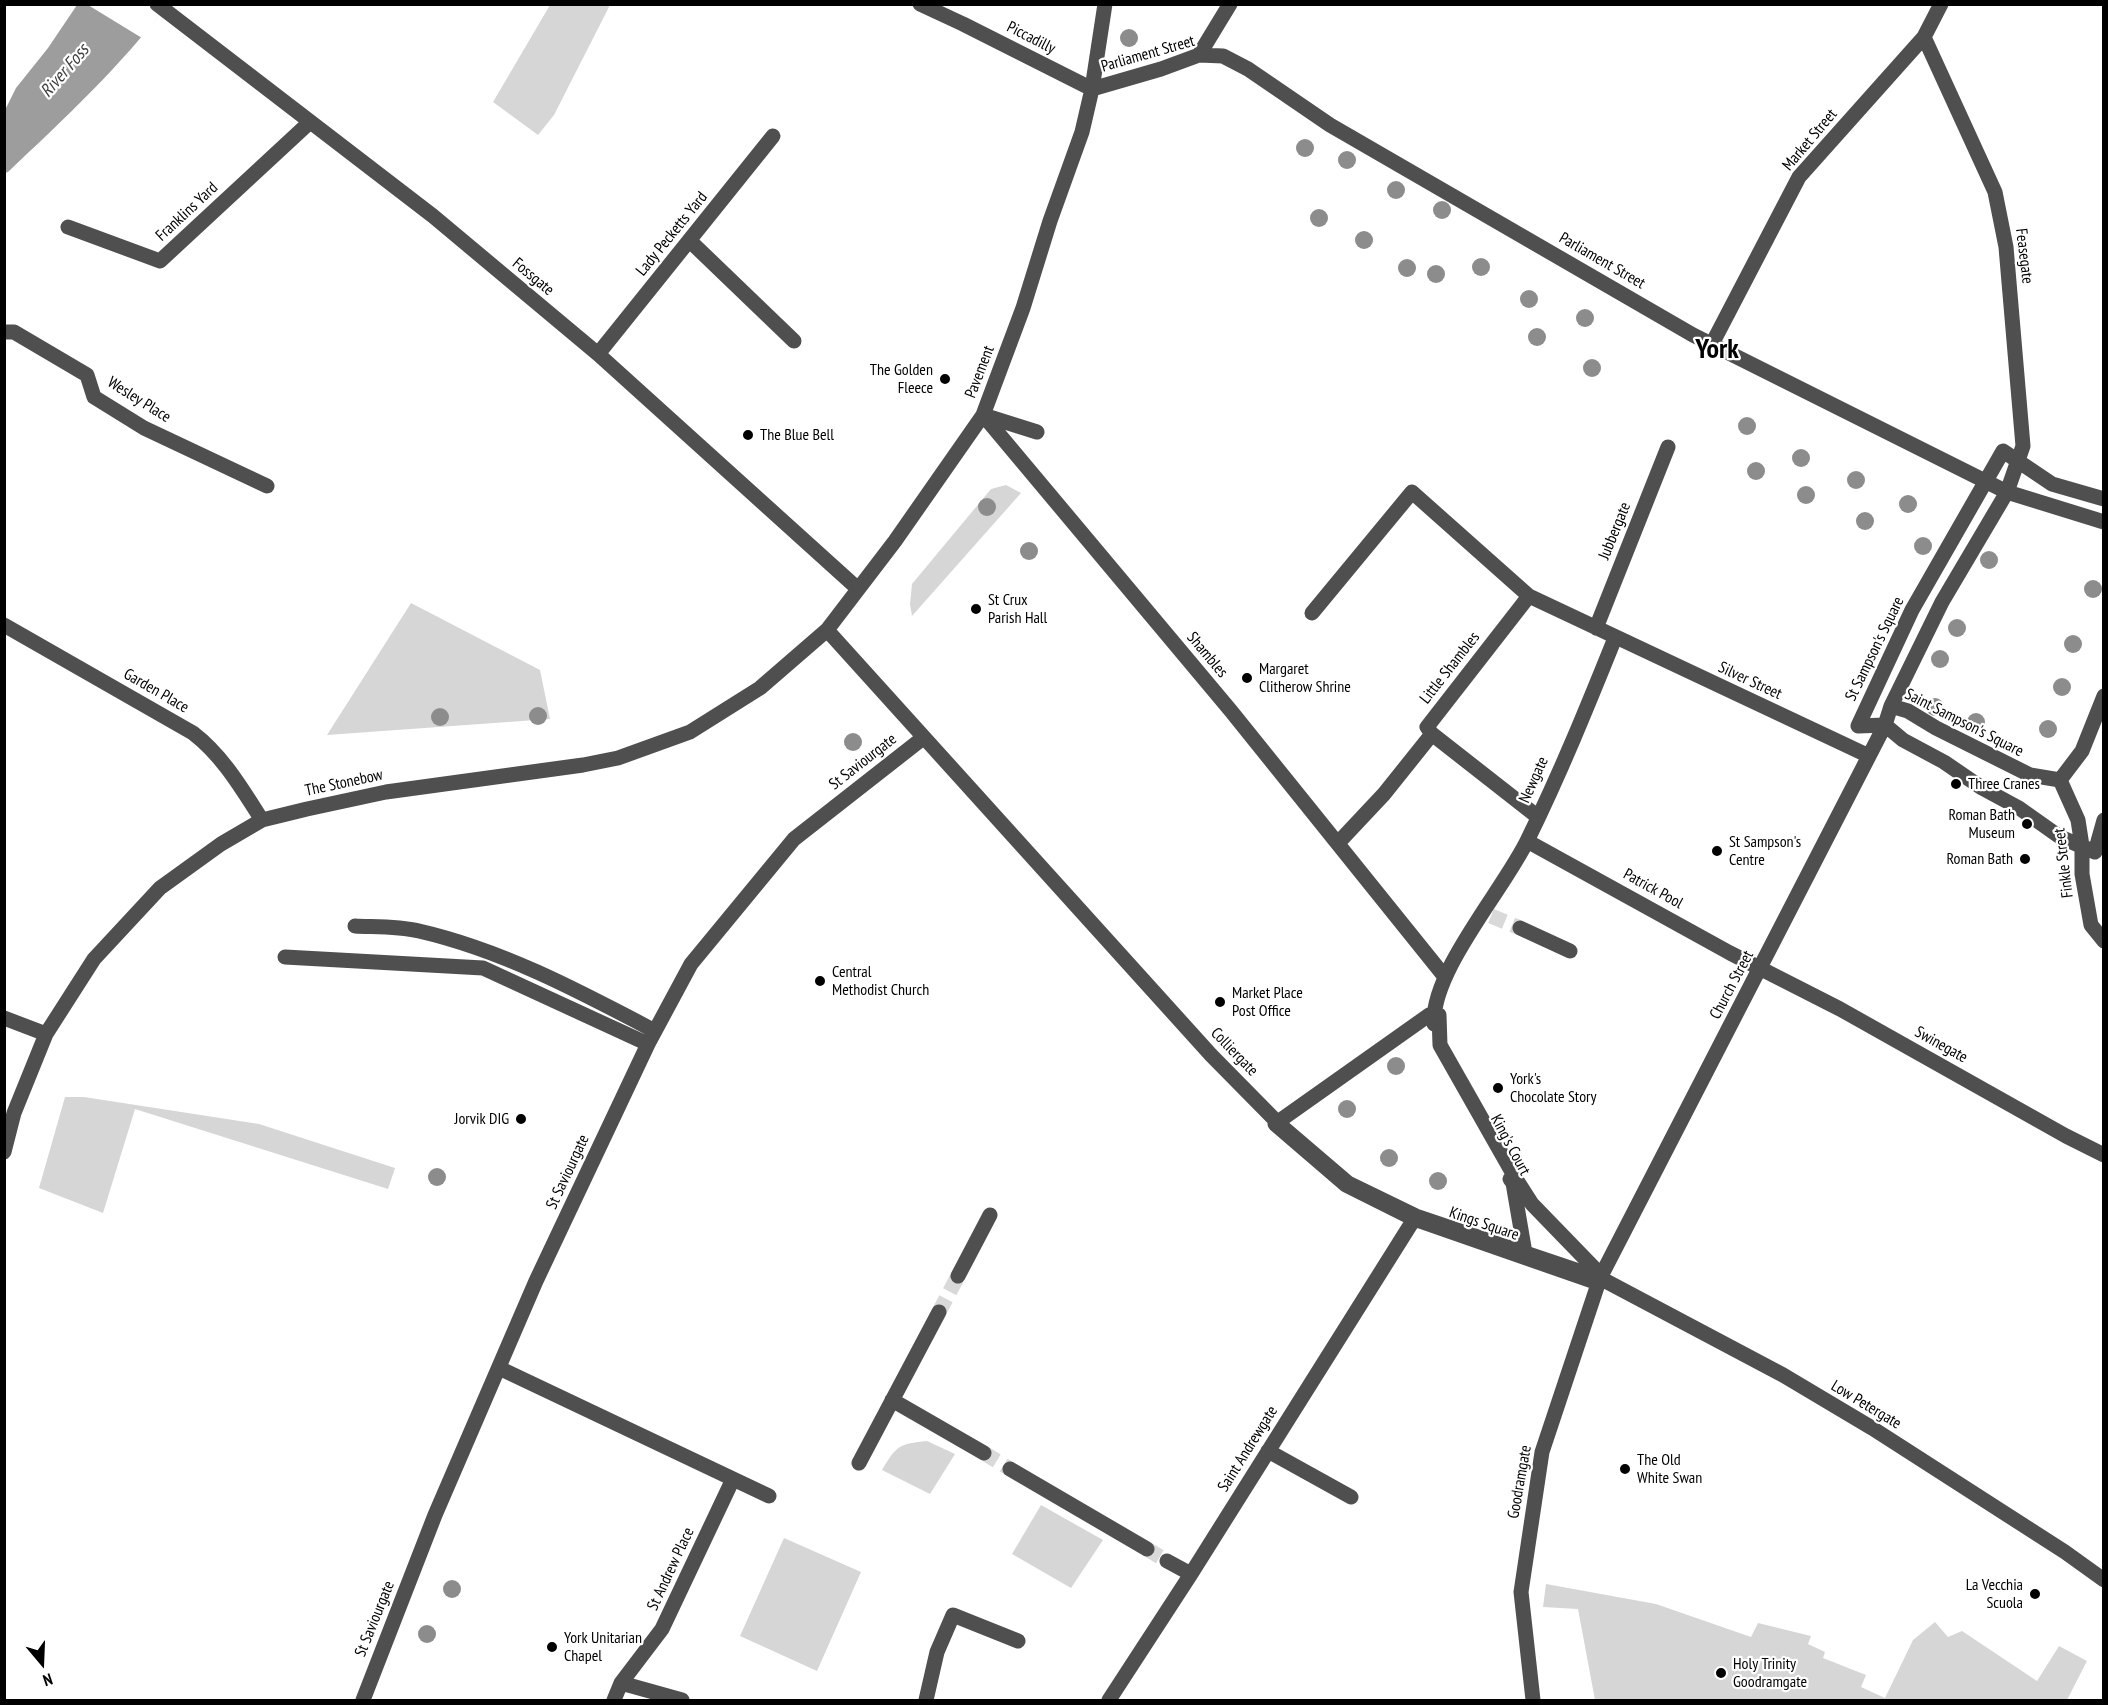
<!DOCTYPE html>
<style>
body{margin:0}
#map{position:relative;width:2108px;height:1705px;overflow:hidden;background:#fff;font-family:"PT Sans Narrow",sans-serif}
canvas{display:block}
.frame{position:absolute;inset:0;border:6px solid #000;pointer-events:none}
.north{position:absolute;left:12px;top:1633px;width:60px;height:60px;-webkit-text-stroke:4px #fff;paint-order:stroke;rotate:161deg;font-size:16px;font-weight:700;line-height:24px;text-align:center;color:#000}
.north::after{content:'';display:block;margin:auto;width:21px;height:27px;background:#000;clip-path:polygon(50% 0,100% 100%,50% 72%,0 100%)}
</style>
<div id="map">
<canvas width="2108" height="1705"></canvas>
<div class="frame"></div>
<div class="north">N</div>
</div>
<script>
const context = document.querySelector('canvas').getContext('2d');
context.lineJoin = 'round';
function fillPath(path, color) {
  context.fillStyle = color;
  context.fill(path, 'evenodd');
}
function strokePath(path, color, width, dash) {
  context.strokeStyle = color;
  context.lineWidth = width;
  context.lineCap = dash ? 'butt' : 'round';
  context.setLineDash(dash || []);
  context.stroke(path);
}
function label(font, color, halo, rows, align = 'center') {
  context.font = font + ' "PT Sans Narrow",sans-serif';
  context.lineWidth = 4.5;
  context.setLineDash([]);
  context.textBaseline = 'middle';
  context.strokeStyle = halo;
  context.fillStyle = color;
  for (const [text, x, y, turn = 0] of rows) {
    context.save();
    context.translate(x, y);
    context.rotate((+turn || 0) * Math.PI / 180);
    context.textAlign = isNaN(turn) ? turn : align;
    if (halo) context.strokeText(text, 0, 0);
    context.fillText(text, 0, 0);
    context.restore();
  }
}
const green = new Path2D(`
 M 550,5 L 610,5 L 554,115 L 538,135 L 493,102 Z
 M 1006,485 L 1021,493 L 912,616 L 910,604 L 912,584 L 991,489 Z
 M 411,603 L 540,670 L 550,719 L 327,735 Z
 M 65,1097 L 84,1097 L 259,1124 L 395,1168 L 388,1189 L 135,1109 L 103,1213 L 39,1188 Z
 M 927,1441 L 955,1454 L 930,1494 L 882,1470 C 897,1445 899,1444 927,1441 Z
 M 1041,1505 L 1103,1540 L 1071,1588 L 1012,1554 Z
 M 784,1538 L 861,1572 L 817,1671 L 740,1636 Z
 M 1546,1584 L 1656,1604 L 1751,1637 L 1758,1623 L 1811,1636 L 1808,1644 L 1825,1652 L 1823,1658 L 1866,1675 L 1861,1687 L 1885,1698 L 1913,1640 L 1935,1622 L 1948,1637 L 1962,1631 L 2037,1681 L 2059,1646 L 2087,1661 L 2067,1700 L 1595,1700 L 1578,1609 L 1543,1607 Z`);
const water = new Path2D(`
 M 77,5 L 167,5 C 121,66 64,119 8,172 L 5,173 L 5,110 L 16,88 L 48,48 Z`);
const pier = new Path2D(`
 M 88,5 L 167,5 L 142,38 Z`);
const minorTunnel = new Path2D(`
 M 1491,916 L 1520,928
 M 939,1312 L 958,1276
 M 984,1453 L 1010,1469
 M 1147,1549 L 1167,1561`);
const minor = new Path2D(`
 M 157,4 L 433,216 L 598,354 L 857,588
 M 920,4 L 963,24 L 1092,89
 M 1199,55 L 1230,4
 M 1092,89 L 1161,69 L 1199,55 L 1223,56 L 1248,69 L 1330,125 L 1693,335 L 2007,492 L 2104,522
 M 68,227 L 160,261 L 310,122
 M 690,241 L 794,341
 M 4,332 L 14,332 L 87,375 L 94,397 L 144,428 L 267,486
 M 1712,344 L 1799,177 L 1924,37 L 1941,4
 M 598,354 L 773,136
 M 983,415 L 1231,711 L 1445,977
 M 983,415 L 1037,432
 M 2104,499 L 2052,484 L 2003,451 L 1912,610 L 1858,726 L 1885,725 L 1903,740 L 1944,762 L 1982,788 L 2019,808 L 2060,837 L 2095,852 L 2104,820
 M 1529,596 L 1427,727 L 1432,734 L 1538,817
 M 1312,613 L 1412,492 L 1529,596 L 1869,756
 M 4,625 L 193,733 C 223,756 242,789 262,820
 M 1596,628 L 1668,447
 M 827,630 L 1211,1055 L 1279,1124 L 1348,1183 L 1416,1216 L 1600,1278 L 1783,1375 L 1872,1428 L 2065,1552 L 2104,1580
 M 1891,706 L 1908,711 L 1936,728 L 2030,775 L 2060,780
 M 2060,780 L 2078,820 L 2082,846 L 2082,874 L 2091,925 L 2104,941
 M 2060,780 L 2082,751 L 2104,696
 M 1527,841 L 1730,953 L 1840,1009 L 2066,1136 L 2104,1155
 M 1338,843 L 1384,794 L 1432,734
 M 355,926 C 375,927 398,926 419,931 C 502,950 579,991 655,1031
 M 1520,928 L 1570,951
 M 285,957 L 483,968 L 648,1044
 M 1429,1015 L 1439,1015 L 1440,1045 L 1516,1179 L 1532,1204 L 1596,1270 L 1592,1281 L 1414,1219 L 1346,1185 L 1275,1124 Z
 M 4,1018 L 46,1034
 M 1434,1024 C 1431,971 1505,888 1528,839 C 1560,774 1588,705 1615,638
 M 4,1152 L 14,1113 L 46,1034 L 94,959 L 160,888 L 221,844 L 262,820 L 307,809 L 386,792 L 583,765 L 618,758 L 690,732 L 760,688 L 827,630 L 895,541 L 983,415 L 1023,308 L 1050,221 L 1082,132 L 1092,89 L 1105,4
 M 1510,1179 L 1513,1183 L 1525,1253
 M 958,1276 L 990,1215
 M 499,1368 L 769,1496
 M 892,1400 L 984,1453
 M 1268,1451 L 1351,1497
 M 859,1463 L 939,1312
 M 1010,1469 L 1147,1549
 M 1167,1561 L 1191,1574
 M 621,1683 L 682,1700
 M 363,1700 L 435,1515 L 536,1281 L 648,1044 L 691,964 L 794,839 L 923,738
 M 614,1700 L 621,1683 L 662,1629 L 733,1479
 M 926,1700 L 937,1652 L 953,1615 L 1018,1641
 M 1109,1700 L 1191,1574 L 1416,1216
 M 1533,1700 L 1521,1592 L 1542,1452 L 1600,1278 L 1869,756 L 1885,725 L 1891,706 L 1942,602 L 2007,492 L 2023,446 L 2006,247 L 1995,192 L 1924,37`);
const trees = [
 [1129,38],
 [1305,148],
 [1347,160],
 [1396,190],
 [1442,210],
 [1319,218],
 [1364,240],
 [1481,267],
 [1407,268],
 [1436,274],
 [1529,299],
 [1585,318],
 [1537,337],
 [1592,368],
 [1747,426],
 [1801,458],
 [1756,471],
 [1856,480],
 [1806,495],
 [1908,504],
 [987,507],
 [1865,521],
 [1923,546],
 [1029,551],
 [1989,560],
 [2093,589],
 [1957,628],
 [2073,644],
 [1940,659],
 [2062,687],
 [1935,707],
 [538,716],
 [440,717],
 [1976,722],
 [2048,729],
 [853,742],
 [1396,1066],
 [1347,1109],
 [1389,1158],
 [437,1177],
 [1438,1181],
 [452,1589],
 [427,1634]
];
const markers = [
 [945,379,6,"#000"],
 [748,435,6,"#000"],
 [976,609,6,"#000"],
 [1247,678,6,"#000"],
 [1956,784,6,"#000"],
 [2027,824,6,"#000"],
 [1717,851,6,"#000"],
 [2025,859,6,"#000"],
 [820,981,6,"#000"],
 [1220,1002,6,"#000"],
 [1498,1088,6,"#000"],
 [521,1119,6,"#000"],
 [1625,1469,6,"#000"],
 [2035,1594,6,"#000"],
 [552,1647,6,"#000"],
 [1721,1673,6,"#000"]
];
const streetNames = [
 ["Piccadilly",1031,38,27],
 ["Parliament Street",1148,54,-16],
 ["Market Street",1810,140,-50],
 ["Franklins Yard",187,212,-43],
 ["Lady Pecketts Yard",672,234,-51],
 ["Feasegate",2024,256,83],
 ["Parliament Street",1602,261,30],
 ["Fossgate",533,277,40],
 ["Pavement",980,372,-69],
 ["Wesley Place",139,400,32],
 ["Jubbergate",1615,531,-68],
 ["St Sampson's Square",1875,649,-64],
 ["Shambles",1207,655,50],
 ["Little Shambles",1450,668,-52],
 ["Silver Street",1750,681,25],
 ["Garden Place",156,691,30],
 ["Saint Sampson's Square",1964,723,27],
 ["St Saviourgate",863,762,-38],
 ["Newgate",1534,780,-66],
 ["The Stonebow",344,783,-12],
 ["Finkle Street",2064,863,-97],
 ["Patrick Pool",1653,889,29],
 ["Church Street",1732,985,-62],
 ["Swinegate",1941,1045,29],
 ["Colliergate",1234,1052,46],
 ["King's Court",1510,1145,62],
 ["St Saviourgate",568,1172,-65],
 ["Kings Square",1484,1224,19],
 ["Low Petergate",1866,1405,31],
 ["Saint Andrewgate",1248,1449,-58],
 ["Goodramgate",1520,1482,-80],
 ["St Andrew Place",671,1569,-65],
 ["St Saviourgate",375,1619,-68]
];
const poiNames = [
 ["The Golden",933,370,"right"],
 ["Fleece",933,388,"right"],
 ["The Blue Bell",760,435],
 ["St Crux",988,600],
 ["Parish Hall",988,618],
 ["Margaret",1259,669],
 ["Clitherow Shrine",1259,687],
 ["Three Cranes",1968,784],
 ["Roman Bath",2015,815,"right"],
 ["Museum",2015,833,"right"],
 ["St Sampson's",1729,842],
 ["Centre",1729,860],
 ["Roman Bath",2013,859,"right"],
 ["Central",832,972],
 ["Methodist Church",832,990],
 ["Market Place",1232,993],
 ["Post Office",1232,1011],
 ["York's",1510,1079],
 ["Chocolate Story",1510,1097],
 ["Jorvik DIG",509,1119,"right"],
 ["The Old",1637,1460],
 ["White Swan",1637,1478],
 ["La Vecchia",2023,1585,"right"],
 ["Scuola",2023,1603,"right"],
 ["York Unitarian",564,1638],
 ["Chapel",564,1656],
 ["Holy Trinity",1733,1664],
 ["Goodramgate",1733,1682]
];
const waterNames = [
 ["River Foss",65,71,-49]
];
const townNames = [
 ["York",1717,350]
];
fillPath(green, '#d6d6d6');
fillPath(water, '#9d9d9d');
fillPath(pier, '#fff');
strokePath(minorTunnel, '#d9d9d9', 15, [15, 8]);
strokePath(minor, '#4f4f4f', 15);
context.fillStyle = '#8c8c8c';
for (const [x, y] of trees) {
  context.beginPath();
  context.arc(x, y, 9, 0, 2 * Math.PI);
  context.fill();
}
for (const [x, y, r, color] of markers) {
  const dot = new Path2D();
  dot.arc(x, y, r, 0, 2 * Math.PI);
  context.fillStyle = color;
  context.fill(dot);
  strokePath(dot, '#fff', 2);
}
label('16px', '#000', '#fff', streetNames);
label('16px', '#000', '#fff', poiNames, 'left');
label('italic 18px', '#3e3e3e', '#fff', waterNames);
label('bold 28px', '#000', '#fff', townNames);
</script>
